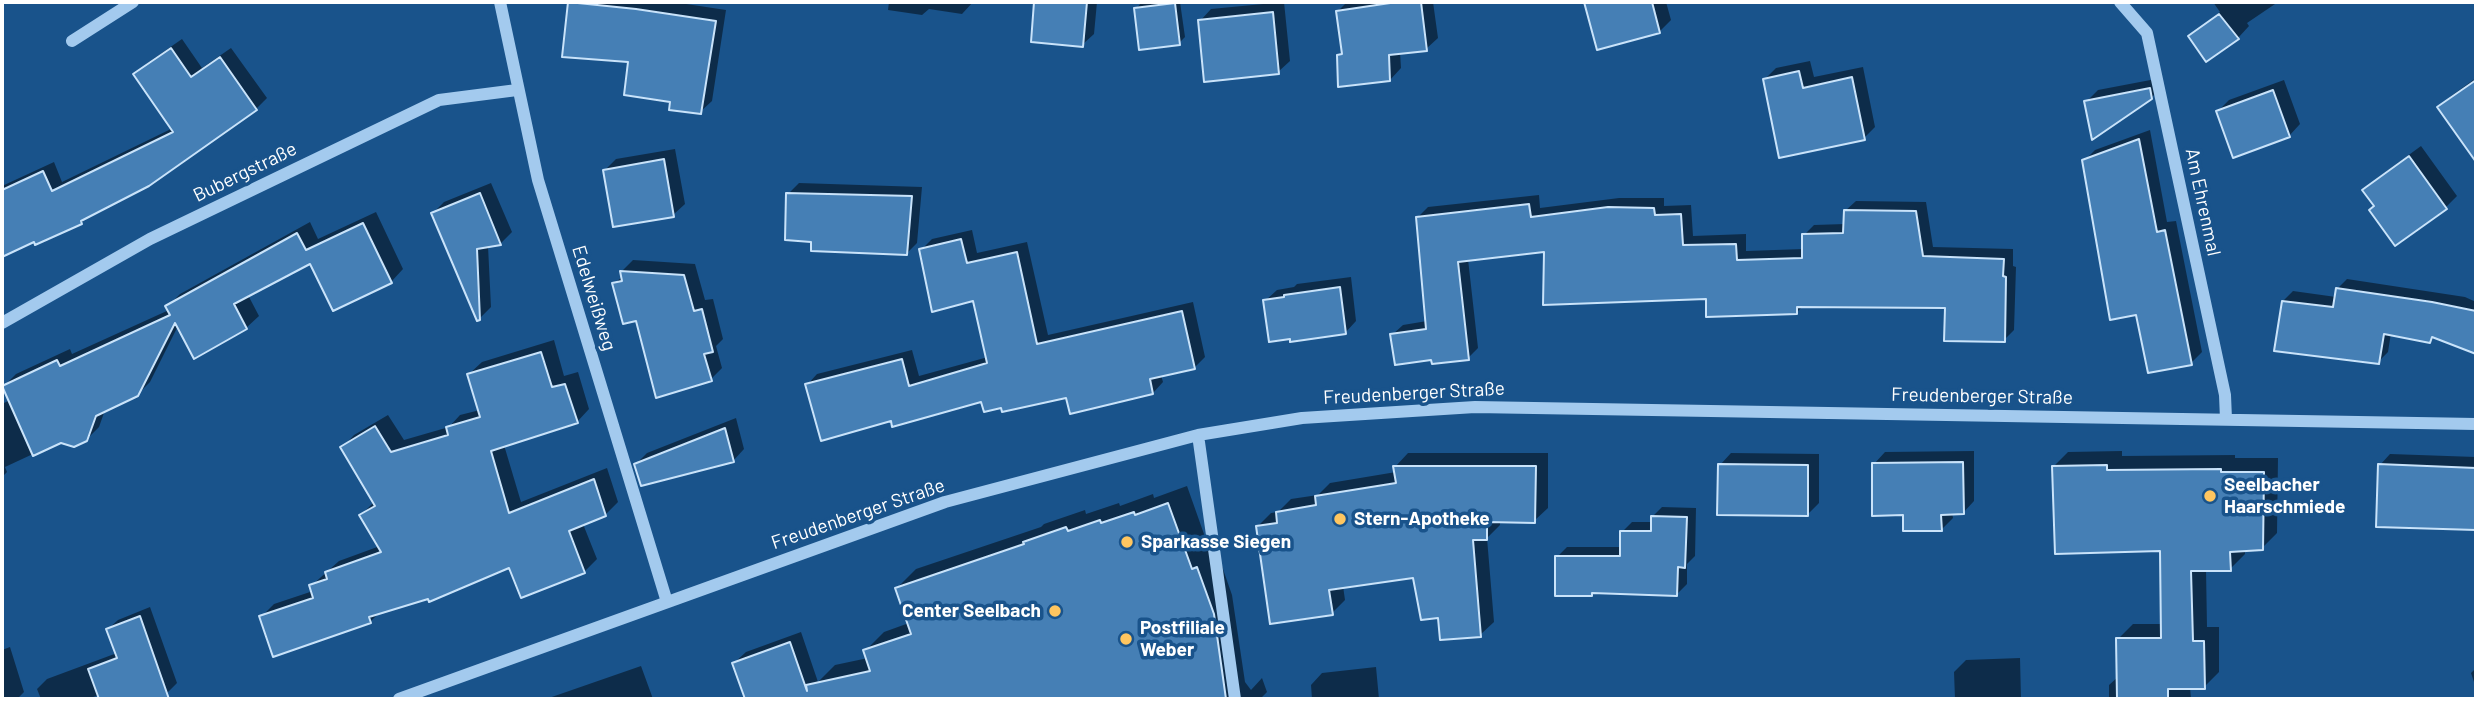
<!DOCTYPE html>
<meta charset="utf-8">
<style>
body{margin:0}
#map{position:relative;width:2478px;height:701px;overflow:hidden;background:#19538b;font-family:Barlow,sans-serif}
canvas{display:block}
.frame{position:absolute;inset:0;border:4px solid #fff;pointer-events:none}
</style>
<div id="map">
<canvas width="2478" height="701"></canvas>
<div class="frame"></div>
</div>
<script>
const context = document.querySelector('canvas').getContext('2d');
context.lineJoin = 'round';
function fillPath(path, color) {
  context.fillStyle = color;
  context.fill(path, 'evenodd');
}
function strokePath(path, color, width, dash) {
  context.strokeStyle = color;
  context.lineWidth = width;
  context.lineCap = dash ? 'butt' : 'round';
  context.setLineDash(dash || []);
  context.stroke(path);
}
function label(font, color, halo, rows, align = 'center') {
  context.font = font + ' Barlow,sans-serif';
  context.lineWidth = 7;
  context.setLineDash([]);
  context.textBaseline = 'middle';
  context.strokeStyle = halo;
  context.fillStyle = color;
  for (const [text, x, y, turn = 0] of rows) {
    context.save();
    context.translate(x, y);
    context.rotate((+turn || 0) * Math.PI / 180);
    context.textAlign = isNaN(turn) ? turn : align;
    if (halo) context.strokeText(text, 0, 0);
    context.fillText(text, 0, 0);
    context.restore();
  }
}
const shadow = new Path2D(`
 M 571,2 L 673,2 L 726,10 L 712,101 L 700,112 L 672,100 L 570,3 Z
 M 889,2 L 973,2 L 962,14 L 929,9 L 922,15 L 888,10 Z
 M 1036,2 L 1097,2 L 1094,34 L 1082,45 L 1032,40 Z
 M 1151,2 L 1180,2 L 1185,37 L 1179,43 L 1136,9 L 1141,3 Z
 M 1284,2 L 1290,61 L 1278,72 L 1200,21 L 1211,9 Z
 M 1347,2 L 1433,2 L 1438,38 L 1426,49 L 1400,52 L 1401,68 L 1390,80 L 1339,56 L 1343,51 L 1338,11 Z
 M 1586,2 L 1666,2 L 1671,20 L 1659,32 L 1598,48 Z
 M 2213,2 L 2278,2 L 2247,23 L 2249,26 L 2238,38 L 2207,59 L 2191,36 L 2220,12 Z
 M 182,39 L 202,68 L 231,48 L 267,98 L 256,109 L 140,189 L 88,216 L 81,223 L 2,254 L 2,186 L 54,162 L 62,182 L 173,128 L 135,75 L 146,64 Z
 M 1810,61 L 1814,77 L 1863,67 L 1875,127 L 1864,138 L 1765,79 L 1776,68 Z
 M 2161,78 L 2163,86 L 2151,98 L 2086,102 L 2098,90 Z
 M 2476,78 L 2476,128 L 2462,138 L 2440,107 L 2451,96 Z
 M 2284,80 L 2300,124 L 2289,136 L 2218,111 L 2229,100 Z
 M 2150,130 L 2167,222 L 2176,221 L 2202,352 L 2191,363 L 2138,313 L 2084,161 L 2095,150 Z
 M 2421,146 L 2457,196 L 2446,207 L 2376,206 L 2365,190 L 2376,179 Z
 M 675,149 L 685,204 L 673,215 L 605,170 L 616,159 Z
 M 491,183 L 512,232 L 500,244 L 488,246 L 491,307 L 479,319 L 433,213 L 444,202 Z
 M 799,183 L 922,187 L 917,243 L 907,253 L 813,240 L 788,194 Z
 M 1539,195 L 1540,208 L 1619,198 L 1664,198 L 1664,206 L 1691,205 L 1693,236 L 1746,234 L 1746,251 L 1804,249 L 1804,235 L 1814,225 L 1845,224 L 1845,211 L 1856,201 L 1926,202 L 1933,247 L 2013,249 L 2013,266 L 2016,267 L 2014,330 L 2004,340 L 1947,307 L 1804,305 L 1797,312 L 1707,298 L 1546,250 L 1468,259 L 1478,348 L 1468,358 L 1433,358 L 1392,335 L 1403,325 L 1427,321 L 1418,217 L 1428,207 Z
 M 376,212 L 403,269 L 391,282 L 311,262 L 248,295 L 259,316 L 246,328 L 178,326 L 150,382 L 137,395 L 105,410 L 99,427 L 86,440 L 61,441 L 5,467 L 7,472 L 2,477 L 2,404 L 10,400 L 4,386 L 16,374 L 70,349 L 72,354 L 169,310 L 168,306 L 180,294 L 310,222 L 318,239 Z
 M 972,230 L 977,253 L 1027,242 L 1048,335 L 1193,302 L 1205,357 L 1194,368 L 1161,375 L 1163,382 L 1153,393 L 983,400 L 892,418 L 807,385 L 817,374 L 912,350 L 919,376 L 988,357 L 975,299 L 921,250 L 932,239 Z
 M 633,260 L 695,264 L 705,300 L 713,299 L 723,339 L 716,346 L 722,368 L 711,379 L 638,319 L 614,284 L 623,276 L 622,271 Z
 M 1351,277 L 1356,321 L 1345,333 L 1265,301 L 1277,290 L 1294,287 L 1297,284 Z
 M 2347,279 L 2465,297 L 2476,302 L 2476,352 L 2435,336 L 2430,342 L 2391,333 L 2388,352 L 2378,362 L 2283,301 L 2293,291 L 2336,297 L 2337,289 Z
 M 554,340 L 564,376 L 578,372 L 589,409 L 577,422 L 504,445 L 521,502 L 607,468 L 618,502 L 605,515 L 583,524 L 597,559 L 585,571 L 522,596 L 510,565 L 429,596 L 381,611 L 370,622 L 261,617 L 274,604 L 313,591 L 311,586 L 339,561 L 380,546 L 361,515 L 373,503 L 342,448 L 354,435 L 388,415 L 404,440 L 449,427 L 460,415 L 480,410 L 469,374 L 482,362 Z
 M 736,418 L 744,449 L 733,461 L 636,464 L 647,453 Z
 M 1974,451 L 1974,501 L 1963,513 L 1952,513 L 1953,518 L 1941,530 L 1904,514 L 1874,464 L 1885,452 Z
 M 2122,451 L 2122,456 L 2235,455 L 2235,458 L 2278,458 L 2277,533 L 2262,548 L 2245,549 L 2245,554 L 2230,569 L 2206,569 L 2207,627 L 2219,627 L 2219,672 L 2204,687 L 2190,687 L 2191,699 L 2109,699 L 2109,685 L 2119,676 L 2118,639 L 2133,624 L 2163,624 L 2162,549 L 2053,467 L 2068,452 Z
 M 1408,453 L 1548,453 L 1548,508 L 1534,521 L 1500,521 L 1500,525 L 1487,538 L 1494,622 L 1480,635 L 1440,616 L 1415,576 L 1343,586 L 1345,600 L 1332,613 L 1258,526 L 1271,513 L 1278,512 L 1291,499 L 1318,495 L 1330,483 L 1396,472 L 1395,467 Z
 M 1731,453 L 1819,454 L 1819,503 L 1808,514 L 1720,465 Z
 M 2390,454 L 2476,457 L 2476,528 L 2378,525 L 2380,465 Z
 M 1187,486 L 1210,551 L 1216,549 L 1232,595 L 1245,682 L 1251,690 L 1262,678 L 1267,692 L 1260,699 L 820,699 L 816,682 L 806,691 L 784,699 L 747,699 L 734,663 L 746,652 L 801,632 L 818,682 L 835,665 L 868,658 L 865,651 L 884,632 L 909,623 L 897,588 L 916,569 L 1041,527 L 1044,524 L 1085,510 L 1086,514 L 1119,503 L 1120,506 L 1153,494 L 1154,498 Z
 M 1662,507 L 1696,508 L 1695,556 L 1687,564 L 1687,584 L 1677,594 L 1594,592 L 1591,594 L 1557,557 L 1567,547 L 1622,547 L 1622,532 L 1632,522 L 1652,522 L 1652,517 Z
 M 150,607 L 177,683 L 167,693 L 150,699 L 115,699 L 112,691 L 87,699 L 41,699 L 37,689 L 47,679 L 117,653 L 108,629 L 118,620 Z
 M 10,647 L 24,692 L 17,699 L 2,699 L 2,650 Z
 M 2020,658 L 2021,699 L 1955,699 L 1954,672 L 1966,660 Z
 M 641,666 L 653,699 L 546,699 Z
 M 1376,667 L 1379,699 L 1312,699 L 1311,685 L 1322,673 Z
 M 2476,668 L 2476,688 L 2471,673 Z`);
const building = new Path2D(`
 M 568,2 L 636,9 L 716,21 L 701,114 L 669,110 L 670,102 L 624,95 L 628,62 L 562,57 Z
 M 1034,2 L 1087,2 L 1083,47 L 1031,42 Z
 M 1397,2 L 1421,2 L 1427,51 L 1389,55 L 1390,81 L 1338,87 L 1337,55 L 1342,54 L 1336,11 Z
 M 1584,2 L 1652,2 L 1660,33 L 1597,50 Z
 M 1175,3 L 1180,45 L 1139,50 L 1134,8 Z
 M 1273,12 L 1279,74 L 1204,82 L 1198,20 Z
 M 2219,14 L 2239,39 L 2206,62 L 2188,36 Z
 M 171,48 L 191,77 L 220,57 L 257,110 L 149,186 L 81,221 L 82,224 L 35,245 L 34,242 L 2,257 L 2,190 L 43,171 L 52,191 L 173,132 L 133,74 Z
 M 1799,71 L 1803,88 L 1852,77 L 1865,140 L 1779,158 L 1763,79 Z
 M 2476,80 L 2476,162 L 2437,107 Z
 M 2150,88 L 2152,99 L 2092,140 L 2084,101 Z
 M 2273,90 L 2290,137 L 2233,158 L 2216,111 Z
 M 2139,139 L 2157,232 L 2165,230 L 2192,365 L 2148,373 L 2136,315 L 2110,320 L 2082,160 Z
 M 2409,156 L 2447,209 L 2395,246 L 2369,210 L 2374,206 L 2362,190 Z
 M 664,159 L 674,217 L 613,227 L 603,170 Z
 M 480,193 L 501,245 L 477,249 L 480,320 L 477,321 L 431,213 Z
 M 786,193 L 912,196 L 907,255 L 811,251 L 811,242 L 785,240 Z
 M 1529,204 L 1531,217 L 1608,207 L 1654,208 L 1655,215 L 1681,214 L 1683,245 L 1736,244 L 1737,260 L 1802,258 L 1802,234 L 1843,233 L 1844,210 L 1916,211 L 1923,256 L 2004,259 L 2003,276 L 2006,277 L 2005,342 L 1944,341 L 1945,308 L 1797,307 L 1797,314 L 1706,317 L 1706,299 L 1543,305 L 1544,252 L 1458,262 L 1469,360 L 1432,364 L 1431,360 L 1395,365 L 1390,334 L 1426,329 L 1416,217 Z
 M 363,223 L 392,283 L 333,311 L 310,264 L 234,304 L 247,329 L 194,359 L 175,323 L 138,396 L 96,416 L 87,441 L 74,447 L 61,443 L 33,456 L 2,386 L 57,360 L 60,366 L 170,315 L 165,306 L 297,233 L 306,250 Z
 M 961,239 L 967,263 L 1017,252 L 1037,344 L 1182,311 L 1195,369 L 1150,379 L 1153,394 L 1070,414 L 1066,398 L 1002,412 L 1001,408 L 984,412 L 981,402 L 892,427 L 891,421 L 821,441 L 805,384 L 902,359 L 909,386 L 987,363 L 973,301 L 932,312 L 919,249 Z
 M 620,271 L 684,275 L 694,311 L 702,309 L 713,352 L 704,354 L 712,381 L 656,398 L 636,321 L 623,324 L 612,283 L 622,281 Z
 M 1340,287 L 1346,334 L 1290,342 L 1290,339 L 1269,342 L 1263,300 L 1284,297 L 1284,295 Z
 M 2336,288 L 2432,302 L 2476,311 L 2476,354 L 2432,337 L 2430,343 L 2384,334 L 2379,364 L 2274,351 L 2282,301 L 2333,307 Z
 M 541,352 L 552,387 L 565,384 L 578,423 L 491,451 L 509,513 L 594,479 L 606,516 L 569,531 L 585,573 L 521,598 L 509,568 L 429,602 L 428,599 L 369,617 L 371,623 L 273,657 L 259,616 L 313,598 L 309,585 L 327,579 L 325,572 L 381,552 L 359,515 L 375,506 L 340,447 L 375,426 L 391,452 L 448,435 L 446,427 L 480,417 L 467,374 Z
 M 725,428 L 734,462 L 641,486 L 634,464 Z
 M 1963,462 L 1964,514 L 1941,515 L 1942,531 L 1903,531 L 1903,515 L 1872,516 L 1872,463 Z
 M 1718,464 L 1808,465 L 1808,516 L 1717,515 Z
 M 2378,464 L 2476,468 L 2476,530 L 2376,527 Z
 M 2107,465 L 2107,470 L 2221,469 L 2221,472 L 2264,472 L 2263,550 L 2230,552 L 2231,571 L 2191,571 L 2193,641 L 2204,641 L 2205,689 L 2168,689 L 2168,699 L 2117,699 L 2116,638 L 2161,638 L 2160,551 L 2055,554 L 2052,466 Z
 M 1393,466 L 1536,466 L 1535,523 L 1487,522 L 1487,540 L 1473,540 L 1481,637 L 1440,640 L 1438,618 L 1421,620 L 1413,578 L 1329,590 L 1333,615 L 1270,624 L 1256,526 L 1277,523 L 1276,512 L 1316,505 L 1315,496 L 1396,483 Z
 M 1168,503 L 1192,569 L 1197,567 L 1214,614 L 1226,699 L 745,699 L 732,663 L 790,642 L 807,691 L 806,685 L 870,671 L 863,650 L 911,634 L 895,588 L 1024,544 L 1023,542 L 1066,527 L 1068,531 L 1100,520 L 1101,523 L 1134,512 L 1135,515 Z
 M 1651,516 L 1687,517 L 1685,568 L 1678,567 L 1677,596 L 1592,593 L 1592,596 L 1555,596 L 1555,556 L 1620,556 L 1620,531 L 1651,531 Z
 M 140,616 L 169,699 L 99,699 L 88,669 L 117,658 L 106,629 Z`);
const minor = new Path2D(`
 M 500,2 L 538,180 L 667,602
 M 2120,2 L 2147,33 L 2225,395 L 2226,419
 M 72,41 L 133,2
 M 2,323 L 150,239 L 439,100 L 517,90
 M 1198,435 L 1235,699
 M 399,699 L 945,502 L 1198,435 L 1302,418 L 1475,407 L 2476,424`);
const markers = [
 [2210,496,7,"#ffc660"],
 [1340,519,7,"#ffc660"],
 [1127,542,7,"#ffc660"],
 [1055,611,7,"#ffc660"],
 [1126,639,7,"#ffc660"]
];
const streetNames = [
 ["Bubergstraße",245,172,-26],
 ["Am Ehrenmal",2203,202,78],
 ["Edelweißweg",594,298,73],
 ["Freudenberger Straße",1414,393,-3],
 ["Freudenberger Straße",1982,396,1],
 ["Freudenberger Straße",858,514,-19]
];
const poiNames = [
 ["Seelbacher",2224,485],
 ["Haarschmiede",2224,507],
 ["Stern-Apotheke",1354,519],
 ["Sparkasse Siegen",1141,542],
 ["Center Seelbach",1041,611,"right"],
 ["Postfiliale",1140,628],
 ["Weber",1140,650]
];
fillPath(shadow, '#0007');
fillPath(building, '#457fb5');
strokePath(building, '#c9e3fa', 2);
strokePath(minor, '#a3caee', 12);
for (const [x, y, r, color] of markers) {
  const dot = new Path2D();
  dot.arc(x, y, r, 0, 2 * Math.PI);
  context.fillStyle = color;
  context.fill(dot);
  strokePath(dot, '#19538b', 2.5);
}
label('19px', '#fff', '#19538b', streetNames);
label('bold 19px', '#fff', '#19538b', poiNames, 'left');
</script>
